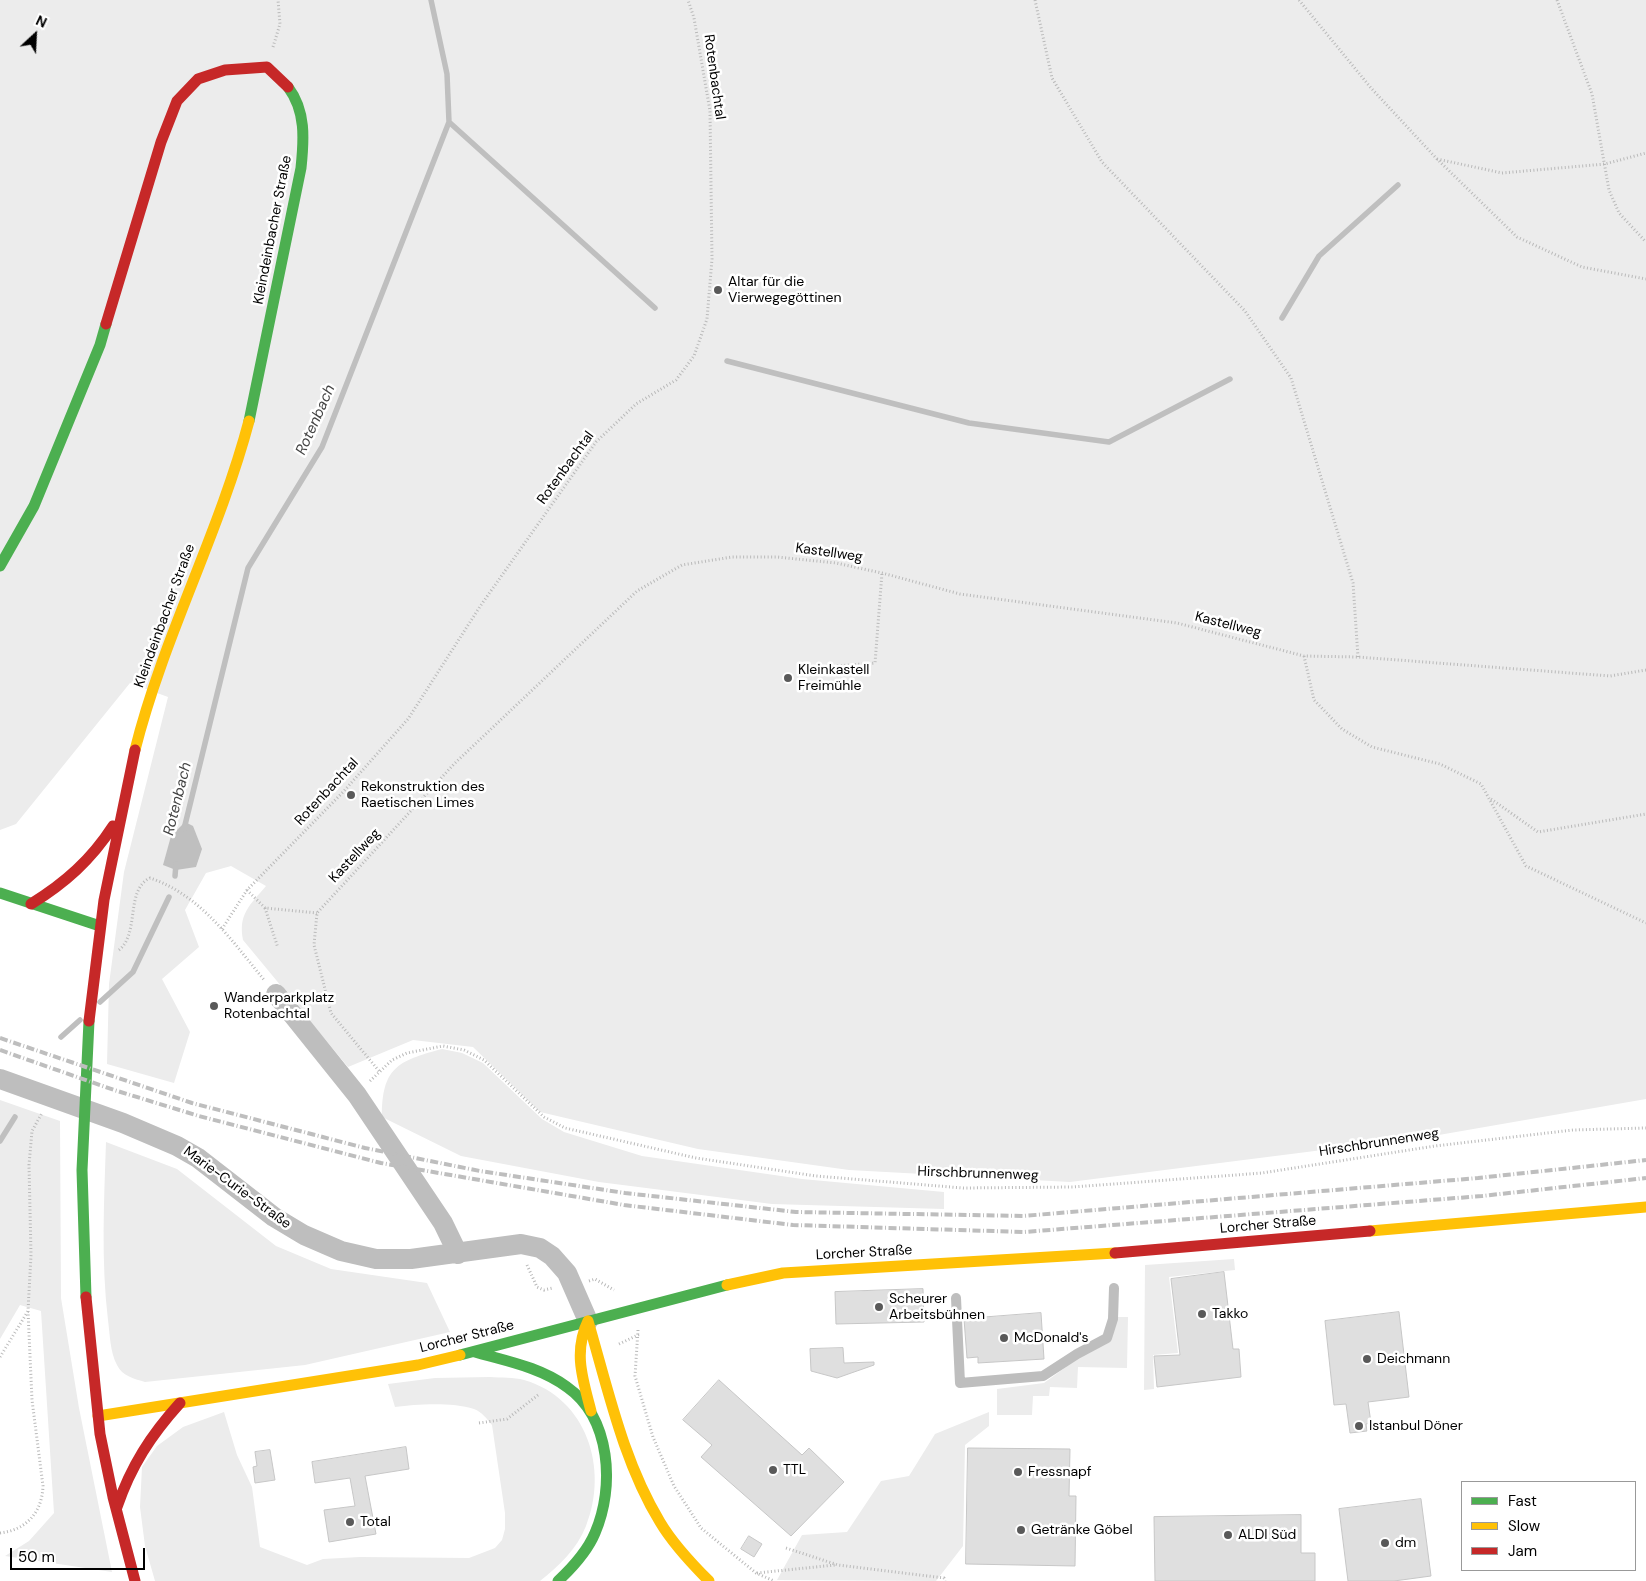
<!DOCTYPE html>
<meta charset="utf-8">
<style>
body{margin:0}
#map{position:relative;width:1646px;height:1581px;overflow:hidden;background:#fff;font-family:"DM Sans",sans-serif}
canvas{display:block}
.legend{position:absolute;left:1461px;top:1481px;width:175px;height:90px;box-sizing:border-box;background:#fff;border:1px solid #999;margin:0;padding:6px 9px;list-style:none;font-size:15px;color:#000}
.legend li{display:flex;align-items:center;gap:10px;height:25px}
.legend b{width:25px;border:1px solid #999}
.north{position:absolute;left:10px;top:10px;width:50px;height:50px;-webkit-text-stroke:4px #fff;paint-order:stroke;rotate:25deg;font-size:14px;font-weight:700;line-height:20px;text-align:center;color:#000}
.north::after{content:'';display:block;margin:auto;width:18px;height:22px;background:#000;clip-path:polygon(50% 0,100% 100%,50% 72%,0 100%)}
.scale{position:absolute;left:10px;top:1548px;width:135px;height:22px;box-sizing:border-box;border:2px solid #000;border-top:0;padding-left:6px;font-size:15px;line-height:18px;white-space:nowrap;color:#000;-webkit-text-stroke:4px #fff;paint-order:stroke}
</style>
<div id="map">
<canvas width="1646" height="1581"></canvas>
<ul class="legend">
<li><b style="height:6px;background:#4caf50"></b>Fast</li>
<li><b style="height:6px;background:#ffc107"></b>Slow</li>
<li><b style="height:6px;background:#c62828"></b>Jam</li>
</ul>
<div class="north">N</div>
<div class="scale">50 m</div>
</div>
<script>
const context = document.querySelector('canvas').getContext('2d');
context.lineJoin = 'round';
function fillPath(path, color) {
  context.fillStyle = color;
  context.fill(path, 'evenodd');
}
function strokePath(path, color, width, dash) {
  context.strokeStyle = color;
  context.lineWidth = width;
  context.lineCap = dash ? 'butt' : 'round';
  context.setLineDash(dash || []);
  context.stroke(path);
}
function label(font, color, halo, rows, align = 'center') {
  context.font = font + ' "DM Sans",sans-serif';
  context.lineWidth = 5;
  context.setLineDash([]);
  context.textBaseline = 'middle';
  context.strokeStyle = halo;
  context.fillStyle = color;
  for (const [text, x, y, turn = 0] of rows) {
    context.save();
    context.translate(x, y);
    context.rotate((+turn || 0) * Math.PI / 180);
    context.textAlign = isNaN(turn) ? turn : align;
    if (halo) context.strokeText(text, 0, 0);
    context.fillText(text, 0, 0);
    context.restore();
  }
}
const green = new Path2D(`
 M 0,0 L 1646,0 L 1646,1099 L 1433,1136 L 1070,1182 L 849,1170 L 698,1149 L 540,1112 L 473,1047 L 413,1040 L 348,1067 L 243,940 C 238,914 250,905 266,886 L 231,866 L 206,873 L 185,910 L 199,947 L 162,979 L 190,1032 L 174,1083 L 107,1064 L 109,984 L 124,872 L 168,697 L 130,683 L 16,824 L 0,830 Z
 M 442,1049 L 462,1053 L 483,1063 L 542,1119 L 564,1132 L 642,1156 L 802,1179 L 944,1192 L 944,1209 L 772,1204 L 599,1182 L 461,1156 L 382,1117 C 382,1068 397,1061 442,1049 Z
 M 0,1100 L 60,1121 L 61,1298 L 79,1408 L 112,1572 L 5,1556 L 29,1541 L 54,1513 L 41,1311 L 20,1305 L 0,1339 Z
 M 106,1142 L 177,1169 L 276,1246 L 331,1269 L 427,1283 L 450,1332 L 305,1365 L 145,1382 C 135,1379 122,1376 117,1365 C 110,1352 110,1335 108,1320 C 101,1261 104,1201 106,1142 Z
 M 1234,1259 L 1235,1270 L 1169,1277 L 1178,1353 L 1153,1355 L 1154,1389 L 1144,1390 L 1145,1265 Z
 M 1118,1317 L 1128,1317 L 1127,1368 L 1078,1367 L 1077,1388 L 1050,1387 L 1049,1396 L 1033,1396 L 1032,1415 L 997,1415 L 997,1389 L 1044,1383 L 1081,1356 L 1111,1340 Z
 M 490,1377 C 501,1378 514,1377 524,1380 C 587,1398 609,1469 586,1526 C 577,1549 559,1566 540,1581 L 155,1581 L 145,1546 L 140,1507 L 142,1467 L 157,1446 L 183,1427 L 224,1412 L 237,1455 L 252,1487 L 260,1547 L 307,1565 L 323,1559 L 360,1557 L 469,1558 L 495,1548 L 502,1540 L 505,1529 L 505,1513 L 492,1425 C 487,1419 482,1412 474,1409 C 452,1402 418,1404 395,1407 L 388,1384 L 435,1378 Z
 M 989,1412 L 989,1426 L 965,1445 L 963,1546 L 936,1581 L 777,1580 L 802,1535 L 847,1532 L 881,1481 L 909,1476 L 935,1434 Z`);
const water = new Path2D(`
 M 185,822 L 193,826 L 202,849 L 196,867 L 176,870 L 163,865 L 171,836 Z`);
const stream = new Path2D(`
 M 449,122 L 655,308
 M 1282,318 L 1319,256 L 1398,185
 M 727,361 L 969,423 L 1109,442 L 1230,379
 M 184,829 L 248,568 L 322,447 L 449,122 L 447,74 L 431,0
 M 175,876 L 176,864
 M 100,1002 L 133,972 L 169,897
 M 61,1037 L 80,1020
 M 0,1141 L 15,1117`);
const building = new Path2D(`
 M 1224,1272 L 1233,1349 L 1239,1349 L 1241,1377 L 1157,1387 L 1154,1356 L 1180,1355 L 1171,1279 Z
 M 923,1289 L 924,1322 L 836,1324 L 835,1292 Z
 M 1399,1312 L 1409,1397 L 1368,1402 L 1371,1423 L 1366,1424 L 1367,1431 L 1350,1433 L 1346,1404 L 1334,1405 L 1325,1321 Z
 M 1041,1313 L 1044,1359 L 978,1363 L 978,1357 L 967,1358 L 964,1319 Z
 M 843,1348 L 844,1363 L 874,1362 L 874,1365 L 837,1378 L 811,1371 L 810,1349 Z
 M 719,1380 L 802,1455 L 809,1448 L 844,1482 L 791,1536 L 701,1457 L 712,1445 L 683,1420 Z
 M 406,1447 L 409,1469 L 365,1476 L 376,1534 L 329,1542 L 324,1510 L 355,1506 L 350,1478 L 315,1483 L 312,1462 Z
 M 968,1448 L 1070,1449 L 1069,1496 L 1076,1496 L 1075,1566 L 966,1564 Z
 M 270,1450 L 275,1480 L 255,1483 L 253,1467 L 257,1466 L 255,1452 Z
 M 1421,1499 L 1431,1576 L 1394,1581 L 1348,1581 L 1339,1509 Z
 M 1301,1515 L 1301,1553 L 1315,1553 L 1315,1581 L 1155,1581 L 1154,1517 Z
 M 749,1536 L 762,1544 L 754,1557 L 741,1549 Z`);
const path = new Path2D(`
 M 1035,0 L 1052,78 L 1102,162 L 1245,311 L 1291,378 L 1353,583 L 1358,657
 M 1299,0 L 1371,88 L 1437,159 L 1517,237 L 1582,267 L 1646,279
 M 1557,0 L 1592,94 L 1609,190 L 1619,213 L 1646,242
 M 273,47 L 280,24 L 278,0
 M 1437,159 L 1502,173 L 1605,164 L 1646,153
 M 1304,656 L 1314,700 L 1342,729 L 1372,747 L 1440,764 L 1481,784 L 1526,866 L 1646,923
 M 799,669 L 875,663 L 882,573
 M 1491,799 L 1538,832 L 1646,814
 M 247,890 L 265,908 L 317,913
 M 265,908 L 278,948
 M 222,929 L 247,890 L 344,791 L 408,719 L 481,605 L 596,442 L 636,404 L 676,380 L 694,356 L 707,319 L 712,259 L 710,111 L 694,18 L 688,0
 M 119,950 C 140,933 125,890 150,878 C 201,895 232,941 265,981
 M 379,1071 L 331,1013 L 314,945 L 317,913 L 454,764 L 637,591 L 682,565 L 732,557 L 777,557 L 836,563 L 882,573 L 960,594 L 1177,623 L 1304,656 L 1358,657 L 1610,676 L 1646,670
 M 370,1081 L 392,1060 L 407,1053 L 443,1046 L 464,1050 L 484,1060 L 544,1117 L 565,1128 L 696,1158 L 816,1176 L 963,1188 L 1073,1187 L 1262,1173 L 1435,1146 L 1573,1130 L 1646,1128
 M 527,1265 L 537,1287 L 544,1290 L 553,1288
 M 589,1281 L 595,1279 L 614,1290
 M 638,1330 L 635,1376 L 653,1437 L 674,1486 L 701,1528 L 756,1573 L 774,1581
 M 619,1344 L 640,1334
 M 0,1357 L 28,1311
 M 479,1423 L 507,1419 L 538,1395
 M 0,1533 C 26,1530 42,1513 43,1486 L 32,1400 L 28,1311 L 31,1255 L 29,1165 L 32,1131 L 42,1113
 M 786,1548 L 838,1565 L 944,1578 L 945,1581
 M 757,1573 L 835,1565`);
const lane = new Path2D(`
 M 956,1298 L 960,1383 L 1043,1376 L 1077,1354 L 1107,1338 L 1113,1319 L 1114,1288`);
const street = new Path2D(`
 M 276,994 L 357,1095 L 443,1223 L 458,1254
 M 0,1079 L 123,1123 L 177,1146 L 198,1158 L 274,1217 L 304,1235 L 341,1251 L 376,1259 L 411,1259 L 521,1244 L 540,1248 L 552,1256 L 567,1273 L 588,1321`);
const fast = new Path2D(`
 M 249,421 L 301,168 C 304,139 306,111 288,87
 M 0,566 L 34,506 L 100,345 L 106,324
 M 0,893 L 100,926
 M 86,1297 L 82,1170 L 89,1021
 M 475,1352 C 506,1361 540,1367 567,1387 C 611,1418 615,1487 595,1533 C 587,1552 573,1567 558,1581
 M 460,1355 L 727,1285`);
const slow = new Path2D(`
 M 135,750 C 163,638 219,534 249,421
 M 1370,1231 L 1646,1207
 M 727,1285 L 783,1273 L 1115,1253
 M 588,1321 C 608,1389 623,1461 660,1522 C 673,1544 691,1563 709,1581
 M 588,1321 C 573,1352 583,1380 591,1411
 M 98,1416 L 418,1365 L 460,1355`);
const jam = new Path2D(`
 M 106,324 L 161,142 L 177,101 L 198,79 L 225,70 L 267,67 L 288,87
 M 31,904 C 65,883 91,860 113,826
 M 89,1021 L 104,900 L 135,750
 M 1115,1253 L 1370,1231
 M 86,1297 L 100,1434 L 113,1497 L 135,1581
 M 117,1507 C 131,1466 151,1435 180,1403`);
const rail = new Path2D(`
 M 0,1038 L 192,1103 L 365,1148 L 480,1171 L 625,1193 L 796,1212 L 1023,1216 L 1478,1178 L 1646,1160
 M 0,1050 L 114,1090 L 199,1116 L 381,1163 L 624,1205 L 793,1225 L 1024,1232 L 1482,1196 L 1646,1178`);
const markers = [
 [718,290,5,"#595959"],
 [788,678,5,"#595959"],
 [351,795,5,"#595959"],
 [214,1006,5,"#595959"],
 [879,1307,5,"#595959"],
 [1202,1314,5,"#595959"],
 [1004,1338,5,"#595959"],
 [1367,1359,5,"#595959"],
 [1359,1426,5,"#595959"],
 [773,1470,5,"#595959"],
 [1018,1472,5,"#595959"],
 [350,1522,5,"#595959"],
 [1021,1530,5,"#595959"],
 [1228,1535,5,"#595959"],
 [1385,1543,5,"#595959"]
];
const streetNames = [
 ["Rotenbachtal",714,77,82],
 ["Kleindeinbacher Straße",273,230,-79],
 ["Rotenbachtal",566,468,-54],
 ["Kastellweg",829,553,8],
 ["Kleindeinbacher Straße",165,616,-70],
 ["Kastellweg",1228,625,14],
 ["Rotenbachtal",327,792,-47],
 ["Kastellweg",355,856,-47],
 ["Hirschbrunnenweg",1379,1143,-9],
 ["Hirschbrunnenweg",978,1174,2],
 ["Marie-Curie-Straße",237,1188,36],
 ["Lorcher Straße",1268,1225,-5],
 ["Lorcher Straße",864,1253,-3],
 ["Lorcher Straße",467,1337,-14]
];
const poiNames = [
 ["Altar für die",728,282],
 ["Vierwegegöttinen",728,298],
 ["Kleinkastell",798,670],
 ["Freimühle",798,686],
 ["Rekonstruktion des",361,787],
 ["Raetischen Limes",361,803],
 ["Wanderparkplatz",224,998],
 ["Rotenbachtal",224,1014],
 ["Scheurer",889,1299],
 ["Arbeitsbühnen",889,1315],
 ["Takko",1212,1314],
 ["McDonald's",1014,1338],
 ["Deichmann",1377,1359],
 ["Istanbul Döner",1369,1426],
 ["TTL",783,1470],
 ["Fressnapf",1028,1472],
 ["Total",360,1522],
 ["Getränke Göbel",1031,1530],
 ["ALDI Süd",1238,1535],
 ["dm",1395,1543]
];
const waterNames = [
 ["Rotenbach",316,420,-66],
 ["Rotenbach",178,799,-76]
];
fillPath(green, '#ececec');
fillPath(water, '#bfbfbf');
strokePath(stream, '#bfbfbf', 5.5);
fillPath(building, '#dfdfdf');
strokePath(building, '#c7c7c7', 1);
strokePath(path, '#b9b9b9', 3, [1, 2.5]);
strokePath(lane, '#bebebe', 10);
strokePath(street, '#bebebe', 20);
strokePath(fast, '#4caf50', 11);
strokePath(slow, '#ffc107', 11);
strokePath(jam, '#c62828', 11);
strokePath(rail, '#bebebe', 4, [8, 2.5, 1, 2.5]);
for (const [x, y, r, color] of markers) {
  const dot = new Path2D();
  dot.arc(x, y, r, 0, 2 * Math.PI);
  context.fillStyle = color;
  context.fill(dot);
  strokePath(dot, '#fff', 2);
}
label('14px', '#000', '#fff', streetNames);
label('14px', '#000', '#fff', poiNames, 'left');
label('italic 15px', '#444', '#fff', waterNames);
</script>
